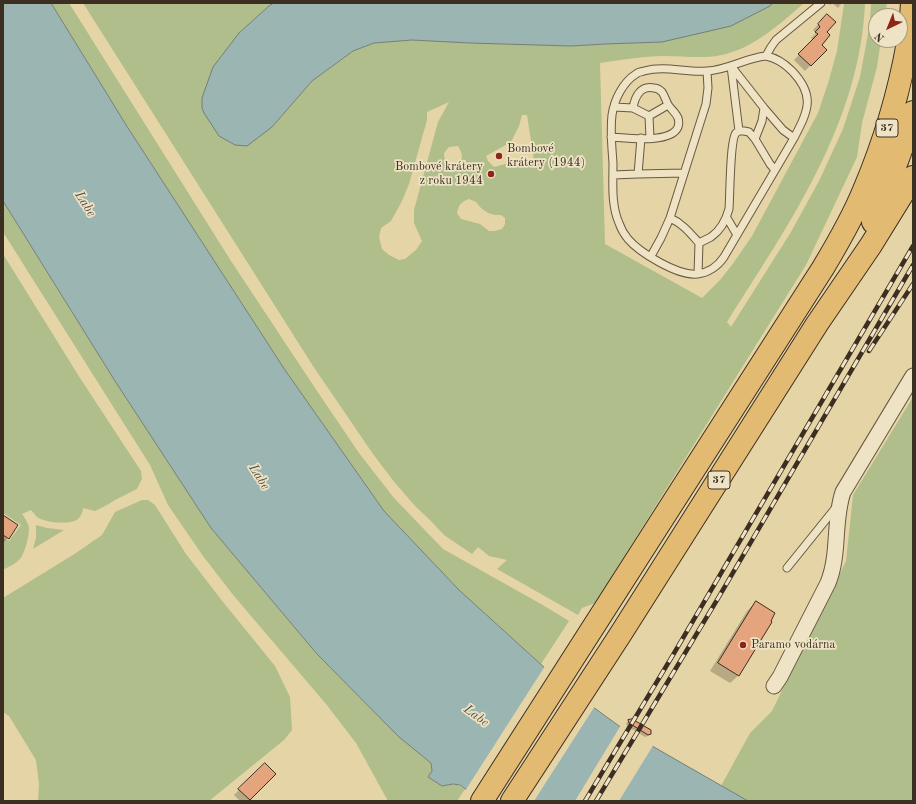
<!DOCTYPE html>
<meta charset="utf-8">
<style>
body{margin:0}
#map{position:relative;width:916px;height:804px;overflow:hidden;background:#e5d4a5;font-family:"Old Standard TT",serif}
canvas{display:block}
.frame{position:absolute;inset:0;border:4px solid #3d2e22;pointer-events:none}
.north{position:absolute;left:868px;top:8px;width:40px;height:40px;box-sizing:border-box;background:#eee3c4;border:1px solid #a79b83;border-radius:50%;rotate:223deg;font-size:11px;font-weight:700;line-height:16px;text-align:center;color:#3d2e22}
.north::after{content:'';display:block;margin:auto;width:14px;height:18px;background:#8f2418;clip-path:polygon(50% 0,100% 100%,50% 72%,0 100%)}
</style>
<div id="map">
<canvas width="916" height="804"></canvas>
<div class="frame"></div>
<div class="north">N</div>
</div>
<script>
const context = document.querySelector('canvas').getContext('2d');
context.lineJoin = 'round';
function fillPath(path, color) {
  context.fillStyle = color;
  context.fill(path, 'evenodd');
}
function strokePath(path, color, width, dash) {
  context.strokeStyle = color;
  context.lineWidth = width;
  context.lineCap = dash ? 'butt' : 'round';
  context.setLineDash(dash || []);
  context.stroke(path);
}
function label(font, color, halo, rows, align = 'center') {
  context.font = font + ' "Old Standard TT",serif';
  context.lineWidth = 3.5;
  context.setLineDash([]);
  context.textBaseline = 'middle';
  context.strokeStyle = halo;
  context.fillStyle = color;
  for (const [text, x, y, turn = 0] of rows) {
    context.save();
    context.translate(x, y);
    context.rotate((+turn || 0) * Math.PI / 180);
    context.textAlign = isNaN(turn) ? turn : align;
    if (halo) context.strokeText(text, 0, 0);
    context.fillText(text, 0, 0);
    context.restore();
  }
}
const green = new Path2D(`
 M 51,3 L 69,3 L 231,261 L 313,385 L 359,453 L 394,498 L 443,549 L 541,604 L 569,621 L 541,664 L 459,590 L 384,511 L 285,370 L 128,128 Z
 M 83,3 L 274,3 L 269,6 L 239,33 L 272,127 L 312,81 L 353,51 L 374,43 L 412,40 L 571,46 L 605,44 L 770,6 L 773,3 L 804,3 C 780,24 754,48 722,55 C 703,59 683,56 664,56 C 643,56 621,60 600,63 L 605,244 L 702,298 L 720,280 L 732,265 L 752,236 L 818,113 L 829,80 L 837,51 L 844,4 L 843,3 L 865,3 C 860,123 789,224 727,322 L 731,327 L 791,232 L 819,181 L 843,129 L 860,77 L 870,23 L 871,3 L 887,3 L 885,16 L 876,16 L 876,40 L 881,40 L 877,67 L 862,123 L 857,157 L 806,265 L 595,603 L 582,608 L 578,615 L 497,569 L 507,560 L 489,556 L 478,547 L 472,554 L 444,535 L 430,520 L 416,507 L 395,483 L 373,454 L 313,366 ZM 449,102 L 438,122 L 414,210 L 414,223 L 422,241 L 416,250 L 405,259 L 399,260 L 389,255 L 382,249 L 379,237 L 381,228 L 391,221 L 402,201 L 409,184 L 427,120 L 427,112 ZM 522,115 L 527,115 L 534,160 L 532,165 L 505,164 L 494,167 L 488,161 L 486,156 L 511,142 L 519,126 ZM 458,146 C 464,156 463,159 456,167 C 447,164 444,162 444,153 L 449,147 ZM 469,199 L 476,202 L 481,208 L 488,213 L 495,215 L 501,215 L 505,218 L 505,224 L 502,229 L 495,231 L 489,231 L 480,224 L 461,219 L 457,213 C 459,204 461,202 469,199 Z
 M 3,201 L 115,381 L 211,528 L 317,654 L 399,737 L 431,763 L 432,771 L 428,777 L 442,786 C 451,784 457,783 465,789 L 457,801 L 388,801 L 356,743 L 326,704 L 234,596 L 203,556 L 168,505 L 150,465 L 3,232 Z
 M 3,254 L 80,378 L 141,471 L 142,479 L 137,489 L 115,500 L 107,505 L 95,511 L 83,508 C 83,512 81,516 78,519 C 70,525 45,523 37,517 C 35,515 33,512 31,510 L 22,514 C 25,518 29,524 29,529 C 29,536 25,554 19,560 C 15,564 8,567 3,570 L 3,537 L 9,541 L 21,525 L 3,513 Z
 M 913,397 L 913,801 L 748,801 L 721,786 L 750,733 L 772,711 L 846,561 L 853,495 Z
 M 142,500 L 148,500 L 155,505 L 186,554 L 223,602 L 275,666 L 290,697 L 292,730 L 284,740 L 209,801 L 38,801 L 39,784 L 36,760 L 9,716 L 3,712 L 3,598 L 76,553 L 102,535 L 115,512 Z
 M 36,525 L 47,528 L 64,530 L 33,549 L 36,538 Z`);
const water = new Path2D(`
 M 3,3 L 51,3 L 128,128 L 285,370 L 384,511 L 459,590 L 567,688 L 626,731 L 748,801 L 482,801 L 460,785 L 453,784 L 442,786 L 428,777 L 432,771 L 431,763 L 399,737 L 317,654 L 211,528 L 115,381 L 3,201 Z
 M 274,3 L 773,3 L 770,6 L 731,26 L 662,42 L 605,44 L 571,46 L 470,43 L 412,40 L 374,43 L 353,51 L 312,81 L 272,127 L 247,146 L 235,145 L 219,136 L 204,113 L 202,108 L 202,98 L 213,67 L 239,33 L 269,6 Z`);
const pier = new Path2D(`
 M 545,666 L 568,686 L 595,706 L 534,801 L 478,801 L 465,791 Z
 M 621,725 L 654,744 L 619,801 L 575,801 Z`);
const shadow = new Path2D(`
 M 828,3 L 839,3 L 841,4 L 838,8 L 832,3 L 830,5 Z
 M 827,15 L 826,32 L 820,45 L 825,50 L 805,71 L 794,60 L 813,40 L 811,38 L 816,33 L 813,30 Z
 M 3,517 L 8,538 L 3,543 Z
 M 756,602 L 739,675 L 730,683 L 710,671 L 747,611 Z
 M 629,721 L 650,734 L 648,736 L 645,737 L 627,726 L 626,723 Z
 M 265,764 L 275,774 L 248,801 L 240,801 L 234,795 Z`);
const building = new Path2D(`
 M 827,14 L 836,22 L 827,32 L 830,35 L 822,45 L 827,50 L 811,66 L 798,54 L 818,34 L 815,32 L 820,27 L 818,24 Z
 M 3,515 L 18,525 L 9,539 L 3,535 Z
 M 756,601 L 775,613 L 771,621 L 772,622 L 739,676 L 718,663 Z
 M 632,719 L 651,730 L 651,734 L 648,735 L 629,723 L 628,720 Z
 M 265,763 L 276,774 L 250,800 L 238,789 Z`);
const lane = new Path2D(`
 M 766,56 C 777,58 784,63 792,71 C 816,96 808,111 794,138 L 724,257 C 718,266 708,273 697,274 C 678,276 640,253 628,239 C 624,234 621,229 619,223 C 611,205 613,183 613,163 C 612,148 610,131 612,115 C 614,100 623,82 636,74 C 638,72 641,72 644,71 C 665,65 686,73 707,71 C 728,70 745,58 766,56 Z
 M 766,56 L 771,47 L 776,40 L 821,3
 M 731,66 L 764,108 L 762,121 L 755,139
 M 614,107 L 633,108 L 649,116 L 650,138
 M 764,108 L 783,130 L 794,138
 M 649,116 L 668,105
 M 739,131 L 744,131 L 749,132 L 755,139 L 770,164 L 775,170
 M 611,137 C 627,138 671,144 678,127 C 679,124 679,121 678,118 C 676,113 672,110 669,106 C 666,102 665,96 662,92 C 660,90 657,88 654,88 C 641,85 635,96 633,108
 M 638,174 L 684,173
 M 613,175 L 638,174 L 641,138
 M 670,218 C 682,223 690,233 699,243
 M 727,218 L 737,235
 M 651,256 L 661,238 L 670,218 L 706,104 L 708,88 L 707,71
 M 698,274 L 699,243 C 703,241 707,239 711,237 C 721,230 726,220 729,209 C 730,196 730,139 736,133 C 737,132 738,132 739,131 L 731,66
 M 787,568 L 837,506`);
const street = new Path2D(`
 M 774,686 L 780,677 L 828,583 C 840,553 833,522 843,492 L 913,376`);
const primary = new Path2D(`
 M 873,222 C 879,208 885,193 890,179 C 899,157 907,135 913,112
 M 482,801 L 823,268 C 838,243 853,217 864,190 C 884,143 899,93 908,42 C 911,29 911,16 912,3
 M 512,801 L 620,635 L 817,324 L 871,245 L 913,177`);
const rail = new Path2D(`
 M 869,351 L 913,284
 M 585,801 L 673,655 L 913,246
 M 596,801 L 717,600 L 913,265`);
const markers = [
 [499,156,4,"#8f2418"],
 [491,174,4,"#8f2418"],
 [743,645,4,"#8f2418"]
];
const shields = [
 [887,128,22],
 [719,480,22]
];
const shieldNames = [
 ["37",887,128],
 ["37",719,480]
];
const poiNames = [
 ["Bombové",507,149],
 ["krátery (1944)",507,163],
 ["Bombové krátery",483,167,"right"],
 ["z roku 1944",483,181,"right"],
 ["Paramo vodárna",751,645]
];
const waterNames = [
 ["Labe",85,204,58],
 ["Labe",259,477,58],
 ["Labe",476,716,37]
];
fillPath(green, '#afbe8b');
fillPath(water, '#9bb5b2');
strokePath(water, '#757f78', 1);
fillPath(pier, '#e5d4a5');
fillPath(shadow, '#0003');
fillPath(building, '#e4a47e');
strokePath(building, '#3d2e22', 1);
strokePath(lane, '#675843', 9);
strokePath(street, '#675843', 17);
strokePath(primary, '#3d2e22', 24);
strokePath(lane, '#eee3c4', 7);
strokePath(street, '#eee3c4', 15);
strokePath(primary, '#e2ba72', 22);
strokePath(rail, '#3d2e22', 4.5);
strokePath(rail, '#eee3c4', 3, [9]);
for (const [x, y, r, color] of markers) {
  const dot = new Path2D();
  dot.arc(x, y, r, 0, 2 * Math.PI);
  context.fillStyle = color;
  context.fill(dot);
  strokePath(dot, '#eee3c4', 1.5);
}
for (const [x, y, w] of shields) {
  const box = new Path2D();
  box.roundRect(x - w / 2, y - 9, w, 18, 3);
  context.fillStyle = '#eee3c4';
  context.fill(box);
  strokePath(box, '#3d2e22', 1);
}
label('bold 11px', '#3d2e22', null, shieldNames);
label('12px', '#3d2e22', '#eee3c4', poiNames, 'left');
label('italic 13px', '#50493f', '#eee3c4', waterNames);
</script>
